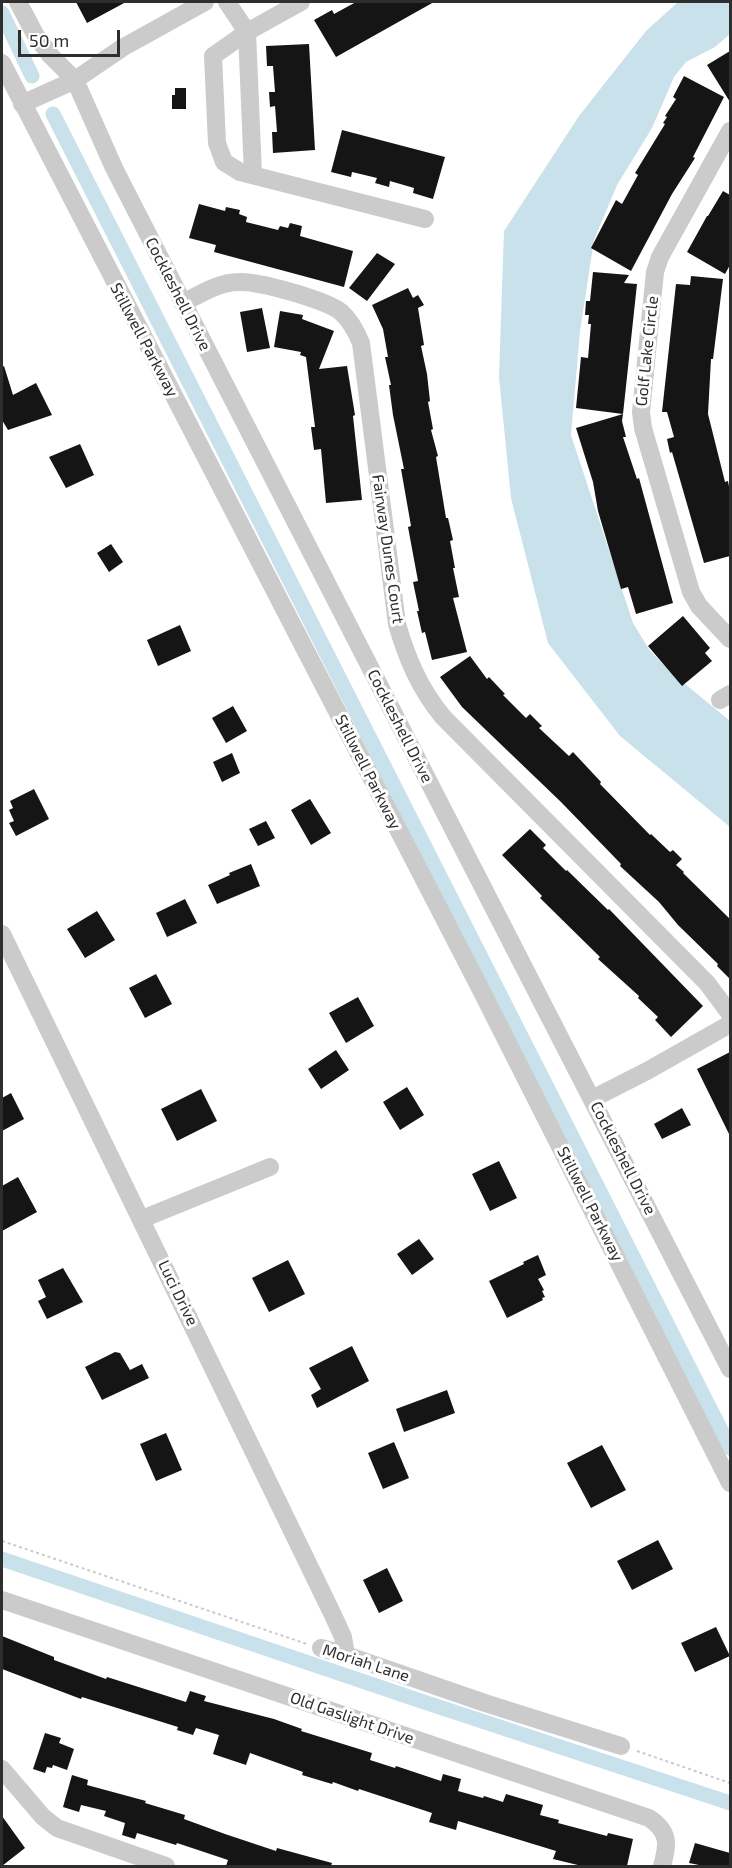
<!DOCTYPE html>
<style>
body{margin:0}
#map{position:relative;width:732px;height:1868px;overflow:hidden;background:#fff;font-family:"Exo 2",sans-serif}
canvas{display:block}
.frame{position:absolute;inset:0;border:3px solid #2e2e2e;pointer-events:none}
.scale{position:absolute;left:18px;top:30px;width:102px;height:27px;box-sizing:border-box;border:3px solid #2e2e2e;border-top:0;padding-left:8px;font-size:18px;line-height:21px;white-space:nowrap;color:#2e2e2e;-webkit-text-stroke:4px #fff;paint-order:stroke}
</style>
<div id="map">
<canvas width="732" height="1868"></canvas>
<div class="frame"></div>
<div class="scale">50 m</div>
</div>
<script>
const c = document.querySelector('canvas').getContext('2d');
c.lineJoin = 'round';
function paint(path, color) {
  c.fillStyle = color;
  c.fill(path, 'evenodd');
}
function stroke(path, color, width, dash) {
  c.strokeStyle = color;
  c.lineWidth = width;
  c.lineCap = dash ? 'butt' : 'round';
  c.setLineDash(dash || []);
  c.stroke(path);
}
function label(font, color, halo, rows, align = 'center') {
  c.font = font + ' "Exo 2",sans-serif';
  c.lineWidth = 6;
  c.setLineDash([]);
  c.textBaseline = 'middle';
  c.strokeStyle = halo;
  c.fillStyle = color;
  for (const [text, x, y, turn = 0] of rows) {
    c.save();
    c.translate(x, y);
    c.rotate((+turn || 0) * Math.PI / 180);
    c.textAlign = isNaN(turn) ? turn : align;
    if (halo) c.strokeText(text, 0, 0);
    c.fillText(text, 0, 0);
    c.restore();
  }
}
paint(new Path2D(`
 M678,2h52v32l-15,13 -29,15 -12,15 -22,51 -35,57 -23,55 -14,91 -9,104 62,188 17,28 23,23 57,47v106l-110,-91 -72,-93 -37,-145 -12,-121 5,-146 75,-115 67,-85z`), '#c8e1ea');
stroke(new Path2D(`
 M2,13l30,63
 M53,114l677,1334
 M2,1559l416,141 312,103`), '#c8e1ea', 15);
paint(new Path2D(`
 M76,2h50l-39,21z
 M356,2h78l-98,55 -22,-37 18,-10 2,4z
 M309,44l6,106 -42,3 -1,-21h5l-2,-26 -5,1 -1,-15h6l-2,-26h-6l-1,-20z
 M730,51v51l-23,-37z
 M684,76l40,21 -31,60 2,1 -23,36 -41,77 -40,-23 25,-48 6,4 16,-29 -3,-2 30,-49 -2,-1 4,-6 -2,-1 11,-17 -3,-2z
 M175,88h11v21h-14v-14h3z
 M342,130l103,27 -12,42 -20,-6 1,-5 -24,-7 -1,6 -14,-4 2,-5 -25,-6 -1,5 -20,-5z
 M723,191l7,4v70l-5,9 -38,-22 20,-36h1z
 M199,204l26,7 1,-4 14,3 -1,4 8,3 -1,5 32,8 2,-4 8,2 2,-5 12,3 -2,10 53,15 -9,36 -130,-35 2,-7 -27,-7z
 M377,253l18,11 -28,37 -18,-13z
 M593,272l36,3 -5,8 13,1 -14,130 -47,-6 5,-51 7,1 3,-34h-3l1,-9h-4l1,-14h4z
 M691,276l32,3 -10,80h-2l-3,55 17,68 3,-1 2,11v64l-26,7 -32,-111 -2,1 -3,-14 7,-2 -7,-25h-5l14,-128 14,1z
 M408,288l5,10 5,-3 6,10 -6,3 6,37 -3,1 6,28 3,27 -2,1 5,27 -2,1 7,26 -2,1 10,61h2l5,22 -3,1 5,27h-2l6,29 -6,1 14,54 -35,8 -7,-28 -3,1 -5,-22h2l-6,-29 5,-1 -10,-54 3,-1 -10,-57h3l-11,-54 -4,-30h2l-6,-28h3l-5,-28 -11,-24z
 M262,308l8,40 -23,4 -7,-40z
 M280,311l23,4 -1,4 32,12 -15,38 28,-3 8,49 -2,1 9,84 -36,3 -5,-54 -7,1 -3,-23h4l-9,-70 -6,-2 1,-3 -27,-5z
 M4,366l9,29 23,-12 16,32 -44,15 -6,-10v-53z
 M623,414l-1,7 4,16h-3l14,42 2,-1 34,125 -37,11 -8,-27 -7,2 -23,-78 -5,-29 -17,-54z
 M80,444l14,31 -28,13 -17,-31z
 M111,544l12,18 -14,10 -12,-19z
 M683,616l27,32 -5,5 7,8 -30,25 -34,-40z
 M180,625l11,26 -33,15 -11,-26z
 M470,656l17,23 2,-2 16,17 -2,1 23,23 4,-4 12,12 -3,2 30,28 4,-4 28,30 -1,2 50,51 1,-1 19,18 3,-2 9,9 -6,6 8,7 -1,1 47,46v60l-13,-13 1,-2 -40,-39 -19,-23 -39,-36 1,-2 -60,-62 -99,-95 -22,-30z
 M233,706l14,25 -21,12 -14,-25z
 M232,753l8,20 -18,9 -9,-20z
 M34,789l15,30 -33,17 -7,-13 5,-2 -5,-11 4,-2 -3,-7z
 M310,799l21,34 -20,12 -20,-35z
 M266,821l9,17 -17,8 -9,-17z
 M530,829l16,16 -3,3 23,23 1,-1 41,40 1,-1 94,97 -32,31 -16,-17 3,-3 -20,-19 1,-2 -41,-37 2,-2 -60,-59 2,-2 -40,-41z
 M251,864l9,22 -43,18 -9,-19 22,-10 -1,-2z
 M185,899l12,24 -30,14 -11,-24z
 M97,911l18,29 -30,18 -18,-29z
 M156,974l16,30 -27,14 -16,-30z
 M358,997l16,29 -28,17 -17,-30z
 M336,1050l13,20 -28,19 -13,-20z
 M730,1052v84l-33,-67z
 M407,1087l17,28 -24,15 -17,-28z
 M201,1089l16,32 -40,20 -16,-32z
 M11,1093l13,26 -22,12v-33z
 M682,1108l9,17 -29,14 -8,-15z
 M499,1161l18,37 -27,13 -18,-37z
 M18,1177l19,35 -35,19v-45z
 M419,1239l15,20 -22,16 -15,-21z
 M538,1255l8,20 -8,4 6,11 -2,1 3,6 -3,1 1,2 -36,18 -18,-37 35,-17 -1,-2z
 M288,1260l17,34 -36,18 -17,-34z
 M63,1268l20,34 -36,17 -9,-18 8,-4 -8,-17z
 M352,1346l17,35 -52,27 -6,-13 10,-6 -12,-21z
 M115,1352l5,1 10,17 12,-6 7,14 -47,22 -17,-33z
 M447,1390l8,23 -51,19 -8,-23z
 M166,1433l16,37 -26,11 -16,-37z
 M394,1442l15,36 -26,11 -15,-36z
 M602,1445l24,45 -35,18 -24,-45z
 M658,1540l15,29 -41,21 -15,-29z
 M387,1568l16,33 -24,12 -16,-33z
 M716,1627l14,29 -35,16 -14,-29z
 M2,1636l52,21v3l52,19 1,-2 79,25 4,-11 16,5 -2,5 70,18 28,10 -1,2 71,22 -2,7 25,8 1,-2 45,15 2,-7 18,5 -3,12 25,7 1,-2 19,6 3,-8 37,11 -3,10 19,5 -1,3 49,13 1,-3 25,6 -6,27h-45l-29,-7 3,-8 -98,-30 -2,9 -27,-8 3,-9 -73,-24 -1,2 -25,-9 -1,2 -30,-9 1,-3 -53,-19 -4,12 -33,-11 6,-19 -23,-7 -3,7 -16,-5 1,-3 -96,-30 -1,2 -79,-30z
 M45,1733l16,5 -2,5 15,6 -7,21 -14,-5 -1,3 -5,-1 -2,6 -12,-4z
 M72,1775l16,5 -1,5 59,16 -1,2 40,12 -1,4 41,15 51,17 1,-3 55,15 -1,3h-105l2,-6 -51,-17 -1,2 -39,-12 -2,6 -13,-4 3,-12 -21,-7 2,-5 -25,-6 -2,7 -16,-5z
 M2,1816l23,32 -23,18z
 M695,1843l35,10v13h-26l-15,-3z`), '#151515');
stroke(new Path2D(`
 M2,1541l305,103
 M637,1751l93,32`), '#cbcbcb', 2, [3, 3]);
stroke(new Path2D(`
 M18,2l18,34 15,20 24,24 39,88 616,1201
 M227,2l20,30 54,-30
 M247,32l-34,24 4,87 7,19 16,10 185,47
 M247,32l6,143
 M2,63l476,921 252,499
 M22,104l53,-24 47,-32 83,-46
 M730,131l-70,126 -5,15 -14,140 2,16 48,164 8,14 31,33
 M183,303c17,-9 36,-21 56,-21 20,-1 87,18 102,30 10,9 15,19 20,31l36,281c10,35 23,65 46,93l264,266 23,31
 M720,700l10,-6
 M2,934l330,679 11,24 3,18
 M592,1099l55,-28 83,-47
 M142,1219l128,-52
 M2,1600l647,218c21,14 19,27 13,48
 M321,1648l25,7 139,48 136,43
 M2,1769l41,48 14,11 109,38`), '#cbcbcb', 18);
label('16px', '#2e2e2e', '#fff', [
 ["Cockleshell Drive",178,294,63],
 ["Stillwell Parkway",144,340,62],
 ["Golf Lake Circle",647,351,-84],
 ["Fairway Dunes Court",388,549,82],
 ["Cockleshell Drive",400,726,63],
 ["Stillwell Parkway",368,772,63],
 ["Cockleshell Drive",623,1158,63],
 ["Stillwell Parkway",590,1204,63],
 ["Luci Drive",178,1293,64],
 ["Moriah Lane",366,1663,18],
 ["Old Gaslight Drive",352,1718,19]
]);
</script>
